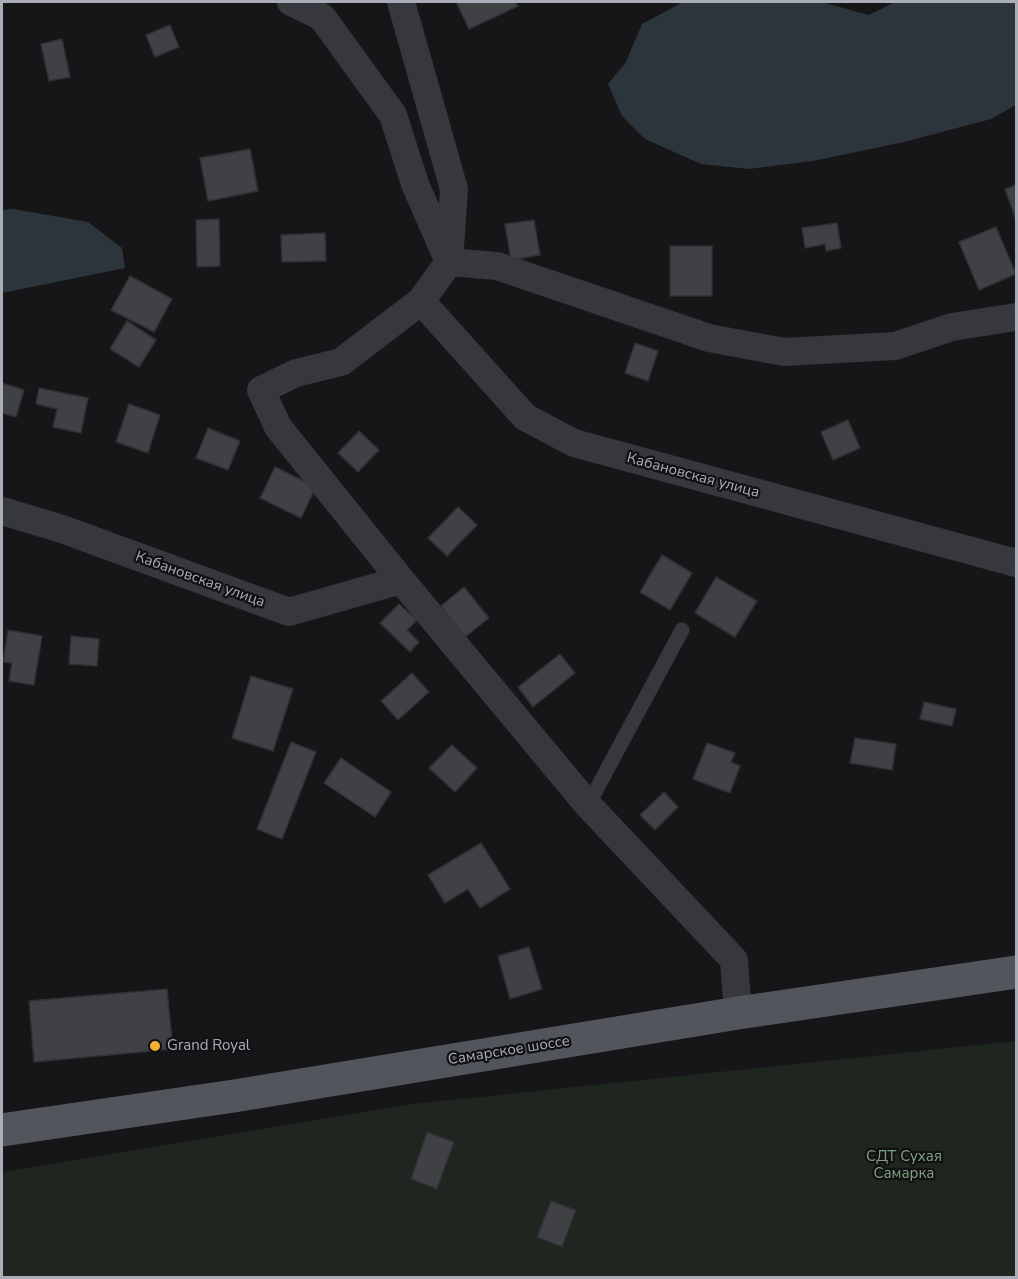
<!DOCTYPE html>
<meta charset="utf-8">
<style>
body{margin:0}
#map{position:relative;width:1018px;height:1279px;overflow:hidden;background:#161618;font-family:"Nunito Sans",sans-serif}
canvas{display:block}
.frame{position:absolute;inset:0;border:3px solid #a8adb8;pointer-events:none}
</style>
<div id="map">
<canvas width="1018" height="1279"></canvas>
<div class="frame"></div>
</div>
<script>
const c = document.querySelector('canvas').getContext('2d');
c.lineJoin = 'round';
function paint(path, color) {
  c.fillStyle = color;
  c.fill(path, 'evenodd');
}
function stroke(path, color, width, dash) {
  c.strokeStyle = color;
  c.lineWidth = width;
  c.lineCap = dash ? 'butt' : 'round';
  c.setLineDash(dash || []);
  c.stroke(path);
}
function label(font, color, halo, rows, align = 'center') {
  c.font = font + ' "Nunito Sans",sans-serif';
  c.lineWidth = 4.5;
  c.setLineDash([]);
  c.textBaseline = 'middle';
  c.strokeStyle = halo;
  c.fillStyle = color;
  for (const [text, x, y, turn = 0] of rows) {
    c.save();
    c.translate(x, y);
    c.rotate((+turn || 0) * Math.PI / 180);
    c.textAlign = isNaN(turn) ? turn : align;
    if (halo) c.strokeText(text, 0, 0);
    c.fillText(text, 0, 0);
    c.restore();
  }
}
paint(new Path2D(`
 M1016,1041v236l-1014,1v-106l410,-68z`), '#1e261f');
paint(new Path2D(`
 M683,2h138l48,13 26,-13h121v103l-25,14 -87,23 -91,19 -64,8 -48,-5 -56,-25 -23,-23 -14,-32 18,-22 16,-38z
 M13,209l75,13 34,26 3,20 -123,25v-83z`), '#2c353c');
const building = new Path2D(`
 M456,2h59l3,4 -49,23z
 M170,25l9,22 -24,10 -9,-22z
 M62,39l8,38 -21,4 -8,-37z
 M250,149l8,42 -50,10 -8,-43z
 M1016,185v35l-11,-31z
 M219,219l1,47 -23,1 -1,-47z
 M534,220l6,35 -29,5 -6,-36z
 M837,223l4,25 -15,3 -1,-7 -20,4 -3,-20z
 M996,227l20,47 -37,16 -20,-48z
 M325,233l1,28 -44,1 -1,-27z
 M670,246h42v50h-42z
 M130,276l42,23 -18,33 -43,-22z
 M127,321l29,19 -17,27 -29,-18z
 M635,343l23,8 -10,30 -23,-8z
 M2,383l22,7 -8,27 -14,-4z
 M39,388l49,10 -7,35 -28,-6 4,-18 -21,-5z
 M129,404l31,11 -12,38 -32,-11z
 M848,420l12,28 -27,12 -12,-28z
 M208,428l32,13 -12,29 -32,-12z
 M359,431l20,19 -21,22 -20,-19z
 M275,467l41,20 -15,31 -41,-20z
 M458,507l19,18 -30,31 -19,-18z
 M662,555l30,18 -22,37 -30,-18z
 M716,577l41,24 -22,36 -40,-24z
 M464,587l25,31 -24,19 -24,-31z
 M399,604l18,16 -10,10 12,12 -9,10 -30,-29z
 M8,630l34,6 -8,49 -25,-4 3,-18 -9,-1z
 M71,636l28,3 -2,27 -28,-2z
 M560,654l15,19 -42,34 -15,-20z
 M412,673l17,19 -31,28 -17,-19z
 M251,676l42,13 -20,62 -41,-13z
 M924,702l32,7 -4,17 -32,-7z
 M855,738l41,6 -4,26 -42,-7z
 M291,742l25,10 -34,87 -25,-10z
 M707,743l28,10 -4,9 9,4 -10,27 -37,-14z
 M452,745l25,23 -22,24 -26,-24z
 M341,758l50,34 -16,25 -51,-34z
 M664,792l14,15 -23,23 -15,-15z
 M481,843l29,46 -30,19 -12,-19 -23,14 -17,-28z
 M529,947l13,42 -32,10 -12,-43z
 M167,989l6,60 -139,13 -5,-61z
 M427,1132l27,10 -17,47 -26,-10z
 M551,1201l25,9 -14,37 -25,-10z`);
paint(building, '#404145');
stroke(building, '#303034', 1.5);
stroke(new Path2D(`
 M588,805l94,-175`), '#37383d', 15);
stroke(new Path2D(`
 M291,2l31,15 71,98 22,69 34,78 -28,39 -80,61 -45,11 -35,17 17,37 123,153 187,225 146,155 4,53
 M401,2l53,187 -5,73 48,4 212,72 75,14 111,-6 57,-19 64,-10
 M421,301l104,116 49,26 442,120
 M2,511l60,18 227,83 112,-32`), '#37383d', 28);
stroke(new Path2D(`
 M2,1130l232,-34 504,-83 278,-41`), '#53555c', 33);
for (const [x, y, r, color] of [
 [155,1046,6,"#f2b134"]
]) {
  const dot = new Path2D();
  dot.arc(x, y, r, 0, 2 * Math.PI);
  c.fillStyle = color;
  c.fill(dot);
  stroke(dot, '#111113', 2);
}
label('15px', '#a8adb8', '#111113', [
 ["Кабановская улица",693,476,15],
 ["Кабановская улица",200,580,20],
 ["Самарское шоссе",509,1051,-9]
]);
label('15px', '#a8adb8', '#111113', [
 ["Grand Royal",167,1046]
], 'left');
label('15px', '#7fa381', '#111113', [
 ["СДТ Сухая",904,1157],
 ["Самарка",904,1174]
]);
</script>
